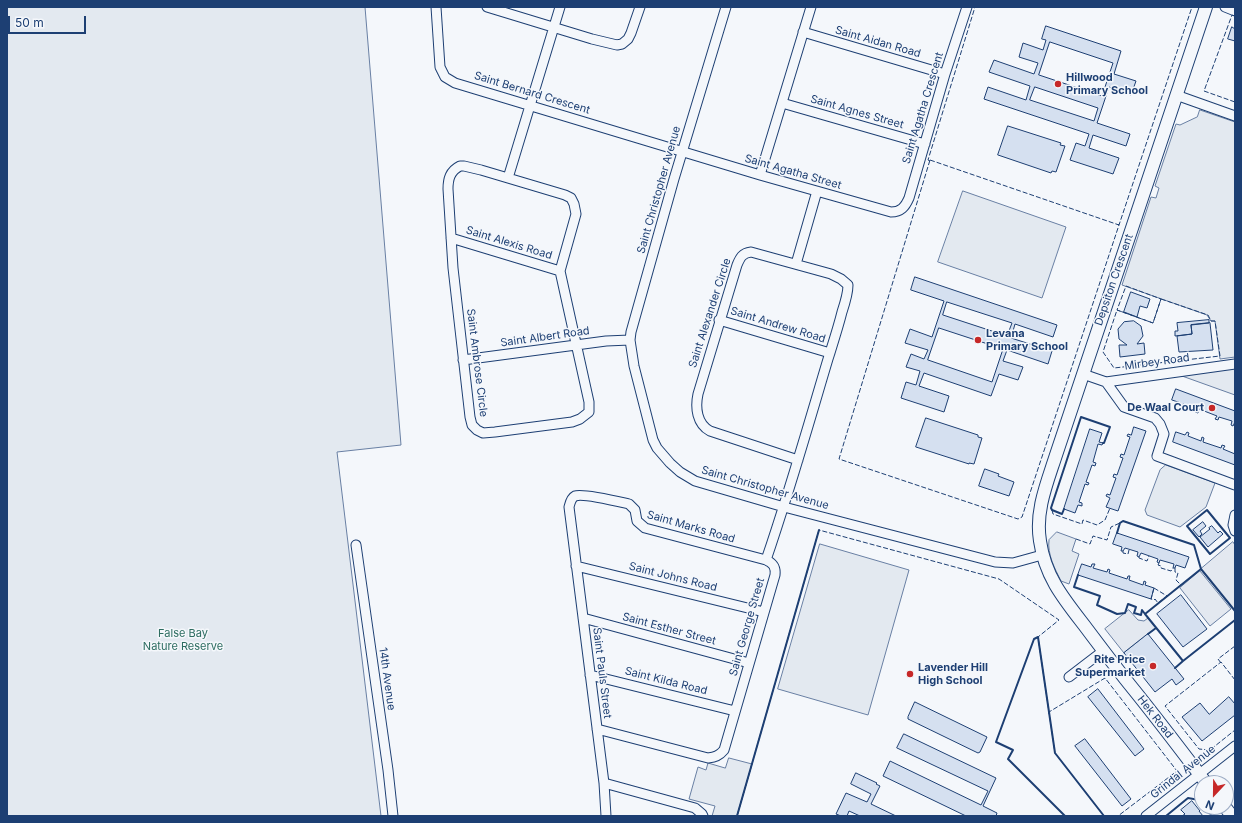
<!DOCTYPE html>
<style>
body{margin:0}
#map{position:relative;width:1242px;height:823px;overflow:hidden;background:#f4f7fb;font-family:Inter,sans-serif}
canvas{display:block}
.frame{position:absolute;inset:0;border:8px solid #1d3f73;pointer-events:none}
.north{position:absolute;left:1194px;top:775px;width:40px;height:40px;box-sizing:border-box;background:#f4f7fb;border:1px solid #9eadc5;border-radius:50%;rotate:202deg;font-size:11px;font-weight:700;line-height:16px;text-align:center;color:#1d3f73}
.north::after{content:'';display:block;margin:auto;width:14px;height:18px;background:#c62828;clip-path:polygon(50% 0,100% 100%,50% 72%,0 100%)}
.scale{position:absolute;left:8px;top:16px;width:78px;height:18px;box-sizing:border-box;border:2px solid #1d3f73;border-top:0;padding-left:5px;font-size:12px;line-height:14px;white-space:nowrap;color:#1d3f73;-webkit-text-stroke:3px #f4f7fb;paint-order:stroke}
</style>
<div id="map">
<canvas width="1242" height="823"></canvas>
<div class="frame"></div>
<div class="north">N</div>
<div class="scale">50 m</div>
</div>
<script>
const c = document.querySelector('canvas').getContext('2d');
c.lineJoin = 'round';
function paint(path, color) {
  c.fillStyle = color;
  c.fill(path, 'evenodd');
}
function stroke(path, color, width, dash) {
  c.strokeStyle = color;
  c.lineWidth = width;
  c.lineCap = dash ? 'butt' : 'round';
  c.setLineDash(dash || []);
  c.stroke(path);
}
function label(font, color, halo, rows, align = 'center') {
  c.font = font + ' Inter,sans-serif';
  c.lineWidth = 3;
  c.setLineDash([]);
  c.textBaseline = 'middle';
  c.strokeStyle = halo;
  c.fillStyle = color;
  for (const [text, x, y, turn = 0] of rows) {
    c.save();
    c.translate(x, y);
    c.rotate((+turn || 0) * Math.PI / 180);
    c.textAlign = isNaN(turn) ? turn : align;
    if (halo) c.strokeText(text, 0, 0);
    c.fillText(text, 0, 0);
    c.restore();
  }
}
const green = new Path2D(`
 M7,7h358l36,438 -64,7 44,364h-374z
 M1200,110l35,12v235l-15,2 -5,-38h-4l-4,-6 -85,-30 29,-88 5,1 3,-10 -4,-2 21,-62 4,1 17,-8z
 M963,191l103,36 -24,71 -104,-36z
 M1235,368v27l-53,-19v-1z
 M1166,465l49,18 -9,24 -26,20 -33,-12 -2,-5 15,-40z
 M1057,532l19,7 -4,12 7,3 -10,30 -8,-3c-6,-12 -14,-27 -12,-41z
 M820,544l89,26 -41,145 -90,-26z
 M729,758l23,6 -15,52h-25l3,-10 -26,-7 9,-32 8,3 2,-7 17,5z`);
paint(green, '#e3e9f0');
stroke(green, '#687fa3', 1);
const parking = new Path2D(`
 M1233,542l2,3v66l-34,-42z
 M1200,571l31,38 -21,17 -30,-38z
 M1129,610l9,10 6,1 4,-3 8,10 -32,25 -19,-24z`);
paint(parking, '#e3e8f0');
stroke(parking, '#687fa3', 1);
const building = new Path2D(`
 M1046,26l75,25 -7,23 22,7 -5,14 -22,-8 -12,36 33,11 -4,12 -33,-11 -4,13 30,10 -6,16 -43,-14 6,-17 9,3 4,-12 -105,-35 4,-12 38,13 4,-14 -41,-14 5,-12 40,14 4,-11 -19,-6 4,-14 20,7 3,-10 -4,-1zM1050,42l63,21 -11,33 -63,-21zM1035,87l63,21 -4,13 -64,-21z
 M1232,27l3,2v12l-7,-2z
 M1008,126l53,17 -1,2 5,1 -9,26 -4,-1 -1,2 -53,-18z
 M915,277l142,48 -4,12 -38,-13 -4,14 41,13 -4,13 -41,-14 -4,11 20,6 -5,13 -19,-6 -8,22 -67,-23 -5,13 30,10 -5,16 -43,-14 5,-16 10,3 4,-14 -14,-4 5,-13 13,5 4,-9 -23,-7 5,-14 22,8 12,-36 -33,-11zM947,302l65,21 -5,13 -64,-21zM939,328l64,21 -11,33 -64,-22z
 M1131,292l19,7 -3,9 -7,-2 -3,11 -13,-5z
 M1209,320v3l-18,2 1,9 -17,2v-5h3l-1,-8z
 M1134,321l7,5 2,10 -6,8 7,-1 1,11 -25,3 -1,-12h8l-8,-6 -1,-10 6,-7z
 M1210,323l3,27 -34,2 -2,-16 15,-2 -1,-9z
 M1176,389l59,22v11l-2,4 -2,-1 1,-4 -13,-4 -1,3 -3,-1 2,-3 -18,-7 -1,4 -3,-1 2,-3 -14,-5 -1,3h-2l1,-4 -9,-3z
 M926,418l52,17v2l4,1 -8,26 -5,-1v1l-53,-17z
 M1134,427l12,4 -28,80 -12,-4 4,-9 -4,-2 1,-2 3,1 6,-17 -3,-1 1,-3 3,1 6,-17 -3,-1 1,-3 3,1 6,-18 -3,-1 1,-2 3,1z
 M1090,429l12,4 -3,9 4,1 -1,2 -4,-1 -5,18 3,1 -1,3 -3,-1 -6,17 3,1 -1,2 -3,-1 -6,18 3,1v3l-4,-1 -3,8 -11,-4z
 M1176,432l9,3 2,-3 2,1 -1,3 13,5 1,-4 2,1 -1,4 18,6 1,-3 3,1 -2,3 12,5v11l-62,-23z
 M985,469l14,5 -1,2 16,6 -5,14 -30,-10z
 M1203,522l3,4 -6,5 2,3 -3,3 -6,-7z
 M1212,526l6,7 2,-2 3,3 -15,13 -8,-10 10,-8 -1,-1z
 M1117,533l72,24 -4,11 -9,-3 -1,3h-2l1,-4 -14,-4 -1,3 -2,-1 1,-3 -17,-6 -2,4 -2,-1 1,-4 -13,-4 -2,3h-2l1,-4 -9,-3z
 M1082,564l9,3 1,-3h3l-2,4 14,4 1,-3 2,1 -1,3 18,6 1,-3h2l-1,4 14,5 1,-4 2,1 -1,3 9,3 -3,11 -73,-24z
 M1181,595l26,34 -24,18 -26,-33z
 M1148,634l36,45 -8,6 -4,-6 -17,13 -31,-39z
 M1098,689l46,60 -9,7 -47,-59z
 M1229,697l6,7v11l-33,26 -20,-24 18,-14 9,11z
 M915,702l72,35 -7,15 -2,1 -70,-34v-2z
 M904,734l92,44 -13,28 14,7 -1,3h-30l-83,-40 7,-15 91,44 7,-14 -91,-43z
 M1085,739l46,60 -9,7 -47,-60z
 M856,773l21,10 -1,1 4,2 -9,18 25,12h-36l-11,-5 -2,5h-6l-5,-2 10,-21 21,9 4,-8 -20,-10z
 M1192,801l8,10h-1l4,5h-21l3,-2 -4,-4z`);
paint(building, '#d5e0f0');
stroke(building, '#1d3f73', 1);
const minor = new Path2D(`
 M436,7l4,60 5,10 10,6 305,92 131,37c10,0 14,-5 18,-14l36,-124 22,-67
 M487,7l105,32 25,6 5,-1 6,-5 3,-6 9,-26
 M726,7l-52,172 -43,153 -1,8 4,26 19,74 4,8 13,15 10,9 15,9 89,26 211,55 18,1 29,-8
 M1225,7l10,4
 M803,32l142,42
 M1176,95l59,21
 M782,103l143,41
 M460,166h4l17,4 84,25 6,3 3,6 2,10 -16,57 29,131v10l-9,7 -8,3 -77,10 -12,1 -6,-3 -5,-5 -2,-8 -17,-149 -5,-79c0,-10 2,-18 12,-23z
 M760,175l51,-168
 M508,178l52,-171
 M451,238l109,33
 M796,264l21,-73
 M719,320l111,33
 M463,360l143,-19 24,-1
 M1083,374l23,8 129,-18
 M1106,382l18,25 31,11 5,6 4,10 -7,22 78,29
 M1235,515l-2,10 2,6
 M356,545l32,225 5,46
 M766,560c23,-67 42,-134 62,-201 5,-16 10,-31 14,-47 3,-9 6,-18 6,-27l-7,-6 -10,-5 -80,-22c-9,1 -11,6 -14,13l-39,129c-3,14 -1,30 12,37l88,29
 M576,566l188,46
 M583,618l166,45
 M590,675l145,36
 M1069,677l34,-26
 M597,729l111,29c7,-1 11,-2 16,-8l51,-175c1,-8 -2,-12 -9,-15l-121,-32 -8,-7 -2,-11 -6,-6c-9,-2 -46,-11 -54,-8 -4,2 -5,7 -6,11l35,276 2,33
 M604,783l91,25 7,6 1,2
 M1146,816l89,-70`);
const tertiary = new Path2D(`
 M1206,7l-150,448c-9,28 -21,56 -16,86 5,35 23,57 44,84 15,20 30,40 46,60 26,32 51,65 76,98
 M1225,807l7,9`);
stroke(minor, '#1d3f73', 11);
stroke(tertiary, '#1d3f73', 14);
stroke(minor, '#f4f7fb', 9);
stroke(tertiary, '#f4f7fb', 12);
stroke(new Path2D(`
 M1235,16l-3,-1 -28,76 31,11
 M930,160l189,65 -97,292 -4,2 -179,-60z
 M930,161l-2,-1 47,-153
 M1118,224l1,1 73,-218
 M1126,286l35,13 -8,24 -36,-13z
 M1161,299l47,16 3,6h4l5,35 -106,12 -11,-16 14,-42 36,13z
 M1052,510l1,4 29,10 1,-4 14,5 8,-5 5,-12
 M1076,539l14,5 3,-8 14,4 4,-13 9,-4
 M1123,551v2l5,1 1,-4
 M1139,557v1l8,3 2,-5
 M1159,563l-1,2 3,1v2l10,3 2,-3
 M1175,568v4l3,1 -2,7 5,5
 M1154,588l13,8 -9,7 -3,-4 -1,1 -3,-1z
 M1221,663l-3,-4 17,-13
 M1235,680l-14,-18 -56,44 34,43 11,1 25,-20
 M1049,714v-2l56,-34 72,93 -59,45
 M737,816l82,-286 180,49 60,41 -21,17 17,116 49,63`), '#1d3f73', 1, [5, 2]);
stroke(new Path2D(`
 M1064,509l-2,5 -10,-4 -1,-2 30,-91 29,10 -6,16h-1
 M1207,510l23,28 -20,16 -23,-28z
 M1117,533l3,-10 3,-2 71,24 7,24
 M1078,575l-4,12 26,9 -3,9 20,9 8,-1 3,-9 8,3 -2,6 7,2 1,-5 3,4
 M1235,611l-34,-42 -56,45 38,47 52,-41
 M1148,634l8,-6
 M1175,668l8,-7
 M1205,807l7,9
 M737,816l82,-286
 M1065,816l-57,-57 5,-9 -17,-8 38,-103 4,-2 17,116 49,63
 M1166,816l22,-18 11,2 3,3`), '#1d3f73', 2);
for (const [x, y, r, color] of [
 [1058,84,4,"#c62828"],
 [978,340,4,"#c62828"],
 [1212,408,4,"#c62828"],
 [1153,666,4,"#c62828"],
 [910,674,4,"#c62828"]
]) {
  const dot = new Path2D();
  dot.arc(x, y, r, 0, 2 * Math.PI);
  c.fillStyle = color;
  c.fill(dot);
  stroke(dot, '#f4f7fb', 1.5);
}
label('11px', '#1d3f73', '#f4f7fb', [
 ["Saint Aidan Road",878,42,16],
 ["Saint Bernard Crescent",532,93,17],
 ["Saint Agatha Crescent",923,108,-73],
 ["Saint Agnes Street",857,112,16],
 ["Saint Agatha Street",793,172,16],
 ["Saint Christopher Avenue",659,190,-74],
 ["Saint Alexis Road",509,243,17],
 ["Depsiton Crescent",1114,280,-71],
 ["Saint Alexander Circle",710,313,-72],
 ["Saint Andrew Road",778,325,17],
 ["Saint Albert Road",545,337,-8],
 ["Mirbey Road",1157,362,-8],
 ["Saint Ambrose Circle",477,363,83],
 ["Saint Christopher Avenue",765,488,16],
 ["Saint Marks Road",691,527,16],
 ["Saint Johns Road",673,577,14],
 ["Saint George Street",747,627,-74],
 ["Saint Esther Street",669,629,15],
 ["Saint Pauls Street",602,673,83],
 ["14th Avenue",387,679,82],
 ["Saint Kilda Road",666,681,14],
 ["Hek Road",1155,717,52],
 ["Grindal Avenue",1183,772,-38]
]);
label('bold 11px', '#1d3f73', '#f4f7fb', [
 ["Hillwood",1066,78],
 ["Primary School",1066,91],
 ["Levana",986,334],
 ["Primary School",986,347],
 ["De Waal Court",1204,408,"right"],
 ["Rite Price",1145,660,"right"],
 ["Supermarket",1145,673,"right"],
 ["Lavender Hill",918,668],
 ["High School",918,681]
], 'left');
label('11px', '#2c6c60', '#f4f7fb', [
 ["False Bay",183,634],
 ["Nature Reserve",183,647]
]);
</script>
